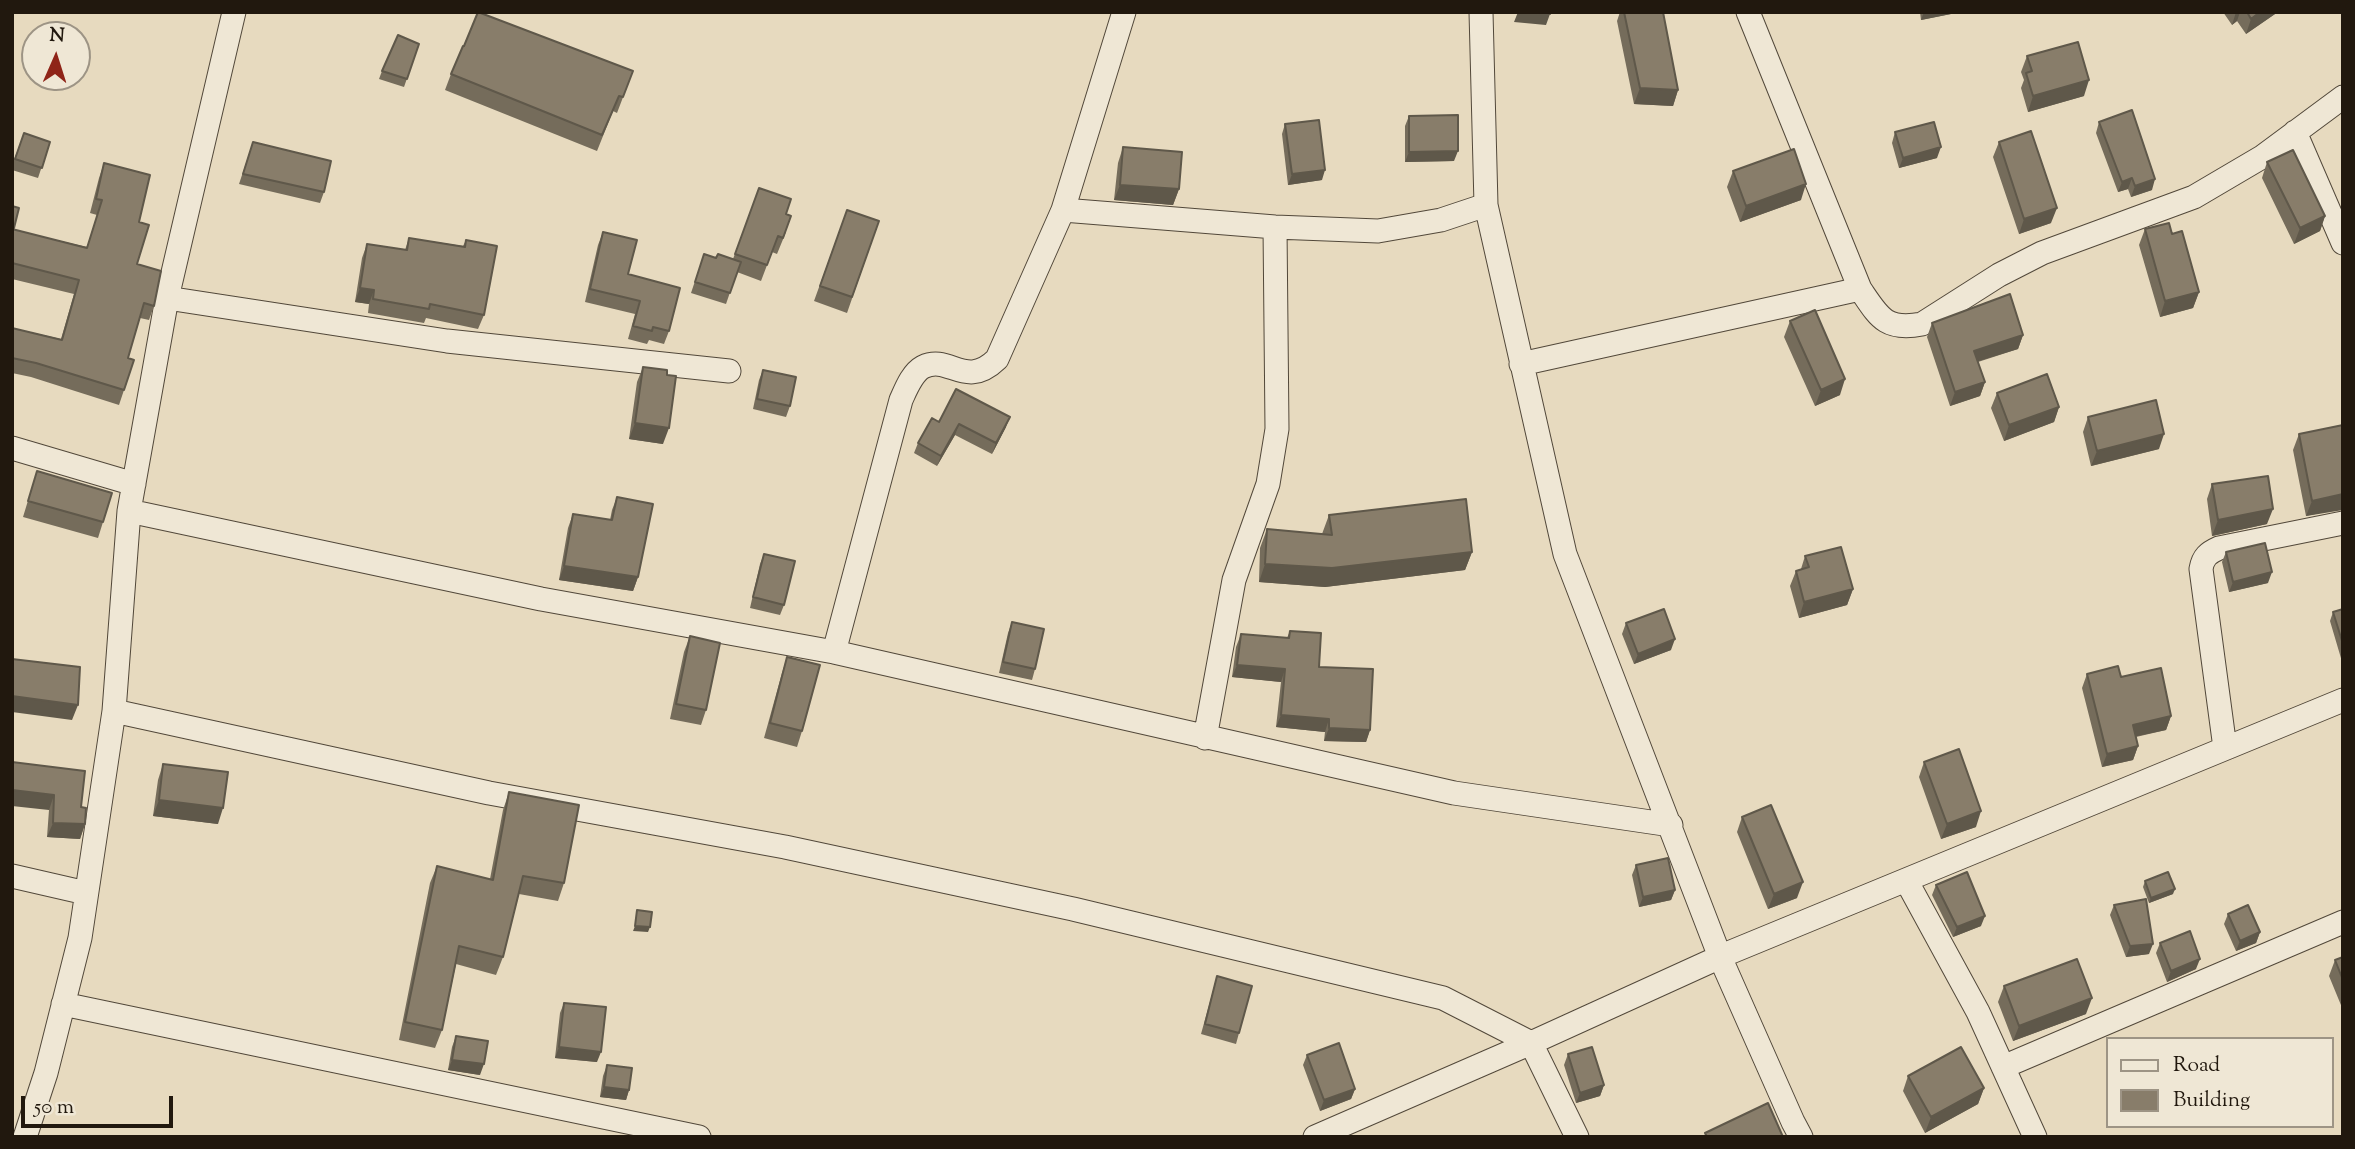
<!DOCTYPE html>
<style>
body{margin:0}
#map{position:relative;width:2355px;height:1149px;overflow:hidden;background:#e7dabf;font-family:"Sorts Mill Goudy",serif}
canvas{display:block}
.frame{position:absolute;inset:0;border:14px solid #21180e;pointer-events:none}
.legend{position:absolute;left:2106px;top:1037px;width:228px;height:91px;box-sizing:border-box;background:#efe7d5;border:2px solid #9d9485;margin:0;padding:9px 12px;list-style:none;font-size:21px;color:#21180e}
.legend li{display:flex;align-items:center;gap:14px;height:35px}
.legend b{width:35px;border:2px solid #9d9485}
.north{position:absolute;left:21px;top:21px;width:70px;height:70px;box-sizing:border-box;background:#efe7d5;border:2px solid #9d9485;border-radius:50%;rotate:3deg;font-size:19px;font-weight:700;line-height:28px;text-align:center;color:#21180e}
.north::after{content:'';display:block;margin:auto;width:24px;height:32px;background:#8f2418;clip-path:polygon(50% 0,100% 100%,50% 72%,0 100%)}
.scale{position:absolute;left:21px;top:1096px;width:152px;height:32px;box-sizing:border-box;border:4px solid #21180e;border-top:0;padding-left:9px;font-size:21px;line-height:24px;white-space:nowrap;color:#21180e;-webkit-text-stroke:5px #efe7d5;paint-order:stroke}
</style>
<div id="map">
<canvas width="2355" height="1149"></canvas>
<div class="frame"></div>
<ul class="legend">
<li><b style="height:9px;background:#efe7d5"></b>Road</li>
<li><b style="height:19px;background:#887d6a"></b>Building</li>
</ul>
<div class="north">N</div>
<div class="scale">50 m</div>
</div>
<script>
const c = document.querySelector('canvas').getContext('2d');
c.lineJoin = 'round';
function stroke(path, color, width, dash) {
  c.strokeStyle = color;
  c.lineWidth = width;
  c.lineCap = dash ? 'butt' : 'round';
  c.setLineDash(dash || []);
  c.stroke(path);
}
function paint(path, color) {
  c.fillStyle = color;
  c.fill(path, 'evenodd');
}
const minor = new Path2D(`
 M1481,12l5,193 79,349 155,403 73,165 8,15
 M1748,12l112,277c19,28 25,42 62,35l77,-49 43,-22 152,-56 68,-40 81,-60
 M2295,132l48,111
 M1063,210l212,17 103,4 63,-11 45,-15
 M167,298l280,43 282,30
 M1521,364l339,-75
 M12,448l122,36
 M129,511l412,88 293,53 620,141 217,32
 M834,652l67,-252c5,-11 11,-27 22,-33 27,-13 42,23 74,-8l66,-149 61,-198
 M114,711l375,82 296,54 288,62 370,89 88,45 46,94
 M1205,738l29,-158 34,-96 9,-55 -2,-202
 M2225,748l-24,-179c2,-12 7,-16 18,-21l124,-25
 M12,876l74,17
 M1906,880l72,132 57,125
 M63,1004l636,133
 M2003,1067l340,-145
 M25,1137l21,-64 34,-135 34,-227 15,-200 38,-213 67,-286
 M1315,1137l216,-94 200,-91 612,-252`);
stroke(minor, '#52483a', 25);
stroke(minor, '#efe7d5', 23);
paint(new Path2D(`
 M1620,12h43l15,78 -5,16 -39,-2 -17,-83z
 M1920,12h41l-40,8z
 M2223,12h52v2l-29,20 -9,-13 -5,4z
 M419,44l-15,43 -25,-8 3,-8z
 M2027,56l57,40 -56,16 -7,-24 3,-8 -3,-8z
 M633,71l-16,42 -4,-2 -16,40 -152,-61 6,-16z
 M1409,116l45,45 -49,1v-36z
 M2099,122l53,68 -21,7 -3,-8 -10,3 -22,-59z
 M1285,124l37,56 -34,5 -6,-51z
 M1895,132l42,26 -38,10 -7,-25z
 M24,133l26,9 -12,36 -26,-8v-5z
 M253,142l71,50 -4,11 -81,-19z
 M1999,142l52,81 -32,11 -26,-77z
 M1123,147l56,42 -6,16 -59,-5 4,-37z
 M2267,162l58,54 -5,15 -26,13 -32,-66z
 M104,163l35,59 -2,42 17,42 -5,14 -9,-2 -12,40 -4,32 -5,15 -88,-28 -19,-4v-45l49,11 13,-45 -62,-15v-73l7,2 -6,22 74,17 10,-32 -7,-2 9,-35z
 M1733,171l68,29 -61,22 -13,-35z
 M759,188l27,44 -9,22 -5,-2 -11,29 -24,-9 -11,32 -35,-11 13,-39 12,4 17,1z
 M847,210l32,11 -32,92 -33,-12z
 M2145,229l27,5 27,58 -6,16 -33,9 -21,-72z
 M603,232l25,42 41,57 -5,13 -15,-4 -2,4 -19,-5 7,-25 -50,-12 13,-57z
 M409,238l54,8 3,-6 18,75 -6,14 -52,-11 -2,5 -56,-10 1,-9 -14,-2 7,-44 5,-14 38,6z
 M1790,321l50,74 -25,11 -31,-69z
 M1932,323l91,12 -5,14 -40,13 7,20 -5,14 -30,10 -23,-69z
 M643,367l20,77 -34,-5 8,-57z
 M763,370l27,36 -4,11 -33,-8 6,-29z
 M1997,393l62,14 -5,15 -50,19 -13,-33z
 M2088,417l71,32 -68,17 -8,-34z
 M939,422l67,5 -14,27 -37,-19 -18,31 -23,-13 4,-10z
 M2299,434l41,75 -34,7 -13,-66z
 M37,471l66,51 -5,16 -75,-21z
 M2212,484l55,40 -55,12 -5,-37z
 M617,497l21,80 -5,14 -74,-11 9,-52 5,-14 37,6 2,-10z
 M1329,515l143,37 -7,18 -140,17 -66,-5 1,-34 7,-19 55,5z
 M2226,552l42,31 -39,9 -7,-30z
 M764,554l20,51 -4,10 -30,-7 10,-44z
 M1805,556l48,33 -6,16 -48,13 -9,-32 6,-15 5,-2z
 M2343,609v56l-13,-44 3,-9z
 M1012,622l23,47 -3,11 -33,-7 9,-40z
 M1626,623l45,27 -37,14 -12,-30z
 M1290,631l80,99 -4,12 -42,-1 1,-9 -49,-5 5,-45 -49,-5 4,-30 5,-13 46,4z
 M690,636l16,74 -5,15 -31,-6 14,-67z
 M787,657l15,74 -5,16 -33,-9 18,-65z
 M2087,674l34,3 50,39 -5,14 -30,7 2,9 -5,14 -31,7 -20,-79z
 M12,762l69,45 4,17 -5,15 -33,-2 2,-27z
 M1924,762l52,65 -35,12 -22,-62z
 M163,764l55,60 -65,-8 5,-36z
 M509,792l55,91 -6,18 -39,-7 -16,63 -7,18 -40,-11 -14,66 -7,18 -36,-8 31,-157 7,-17 53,13 13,-69z
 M1742,817l55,81 -29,11 -31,-77z
 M1636,865l39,25 -4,10 -32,7 -7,-32z
 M2145,881l28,13 -24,9 -6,-16z
 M1936,885l45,41 -28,11 -21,-42z
 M2114,905l35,49 -23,3 -16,-42z
 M2228,914l32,18 -4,11 -20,8 -12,-27z
 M2160,943l36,26 -29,13 -11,-29z
 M2343,957v53l-14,-34 6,-16z
 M1217,976l22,57 -3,11 -35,-10z
 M2004,986l82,28 -73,27 -15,-39z
 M564,1003l33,59 -42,-4 5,-45z
 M456,1036l24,39 -32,-5 4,-23z
 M1568,1054l36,31 -4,11 -24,7 -12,-38z
 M1307,1055l48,34 -4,10 -31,12 -17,-46z
 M607,1065l22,25 -3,10 -26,-3 3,-21z
 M1908,1076l76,12 -6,16 -53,29 -22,-42z`), '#756c5b');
paint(new Path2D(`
 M1518,12l32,2 -4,11 -32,-3z
 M1924,12h37l-40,8z
 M2236,12h4l-3,9 -5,4z
 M2260,12h15v2l-29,20 5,-15z
 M2089,80l-5,16 -56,16 5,-16z
 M1640,88l38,2 -5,16 -39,-2z
 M1941,147l-4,11 -38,10 4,-10z
 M1458,151l-4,10 -49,1 4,-10z
 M1325,170l-3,10 -34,5 4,-11z
 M2132,178l-4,11 -10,3 4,-10z
 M2155,179l-3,11 -21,7 4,-11z
 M1806,184l-5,16 -61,22 6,-16z
 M1120,185l59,4 -6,16 -59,-5z
 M2057,208l-6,15 -32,11 5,-15z
 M2325,216l-5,15 -26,13 6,-16z
 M360,288l14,2 -5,14 -14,-2z
 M2199,292l-6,16 -33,9 5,-16z
 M2023,335l-5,14 -49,15 5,-13z
 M1845,379l-5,16 -25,11 6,-16z
 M1985,382l-5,14 -30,10 5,-14z
 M2059,407l-5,15 -50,19 5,-16z
 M1010,417l-4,10 -14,27 4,-11z
 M635,423l34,5 -6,16 -34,-5z
 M959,424l-4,11 -18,31 4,-10z
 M2164,434l-5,15 -68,17 6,-15z
 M2343,494v16l-37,6 6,-15z
 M2273,509l-6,15 -55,12 6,-16z
 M1472,552l-7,18 -140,17 -66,-5 6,-18z
 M564,566l74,11 -5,14 -74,-11z
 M2272,572l-4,11 -39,9 4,-10z
 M1853,589l-6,16 -48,13 5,-16z
 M1675,639l-4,11 -37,14 4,-10z
 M1237,665l48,4 -4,13 -49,-5z
 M12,696l66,9 -6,15 -60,-8z
 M1281,715l48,4 -4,13 -49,-5z
 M2171,716l-5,14 -38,8 5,-13z
 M1329,728l41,2 -4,12 -42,-1z
 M2138,746l-5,14 -31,7 5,-13z
 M12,790l42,5 -5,15 -37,-4z
 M159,800l64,8 -5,16 -65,-8z
 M1981,811l-5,16 -35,12 6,-15z
 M53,823l32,1 -5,15 -33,-2z
 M1803,882l-6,16 -29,11 6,-15z
 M2175,889l-2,5 -24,9 2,-5z
 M1675,890l-4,10 -32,7 4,-10z
 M1985,916l-4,10 -28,11 4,-10z
 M635,926l15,1 -2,5 -15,-1z
 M2260,932l-4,11 -20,8 4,-10z
 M2153,944l-4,10 -23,3 4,-11z
 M2200,959l-4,10 -29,13 4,-11z
 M2092,998l-6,16 -73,27 6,-15z
 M559,1047l42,5 -4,10 -42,-4z
 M452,1060l32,4 -4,11 -32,-5z
 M1604,1085l-4,11 -24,7 4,-10z
 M604,1087l25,3 -3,10 -26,-3z
 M1984,1088l-6,16 -53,29 6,-16z
 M1355,1089l-4,10 -31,12 4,-11z`), '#5f584a');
const building = new Path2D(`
 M478,12l155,59 -10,26 -4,-1 -17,39 -151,-61 12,-28h1z
 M1522,12h28v2z
 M1624,12h39l15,78 -38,-2z
 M2247,12h13l-9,7z
 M398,35l21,9 -12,35 -25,-8z
 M2078,42l11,38 -56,16 -7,-23 6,-2 -5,-15z
 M2132,110l23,69 -20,7 -3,-8 -10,4 -23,-60z
 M1458,115v36l-49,1v-36z
 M1319,120l6,50 -33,4 -7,-50z
 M1934,122l7,25 -38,11 -8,-26z
 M2031,131l26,77 -33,11 -25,-77z
 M24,133l26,9 -8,26 -27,-9z
 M253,142l78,19 -7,31 -81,-18z
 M1123,147l59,5 -3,37 -59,-4z
 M1794,149l12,35 -60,22 -13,-35z
 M2293,150l32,66 -25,12 -33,-66z
 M104,163l46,12 -11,47 10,3 -12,39 24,7 -7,35 -10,-3 -16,55 6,2 -10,30 -88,-27 -24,-5v-30l50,12 17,-60 -67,-17v-34l75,19 15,-48 -6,-1z
 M759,188l32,11 -5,15 5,2 -8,22 -5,-2 -11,29 -32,-11z
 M12,206l7,2 -5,20h-2z
 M847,210l32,11 -27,76 -32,-11z
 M2169,223l3,11 10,-3 17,61 -34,9 -20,-72z
 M603,232l34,8 -9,34 52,14 -11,43 -16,-4 -1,4 -19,-5 7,-25 -50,-12z
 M409,238l56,9 1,-7 31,6 -13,69 -54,-11 -1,5 -56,-10 1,-9 -14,-2 7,-44 40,6z
 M704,254l12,4 2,-4 23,8 -11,31 -35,-11z
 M2010,294l13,41 -49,16 11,31 -30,10 -23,-69z
 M1815,310l30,69 -24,11 -31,-69z
 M643,367l24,3v5l9,1 -7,52 -34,-5z
 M763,370l33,7 -6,29 -33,-7z
 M2047,374l12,33 -50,18 -12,-32z
 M956,389l54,28 -14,26 -37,-19 -18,32 -23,-13 14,-25 7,4z
 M2156,400l8,34 -67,17 -9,-34z
 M2343,425v69l-31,7 -13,-67z
 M37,471l75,22 -9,29 -75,-21z
 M2268,476l5,33 -55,11 -6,-36z
 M617,497l36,7 -15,73 -74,-11 9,-52 39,6z
 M1466,499l6,53 -140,16 -67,-4 2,-35 65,6 -3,-20z
 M2265,543l7,29 -39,10 -7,-30z
 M1841,547l12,42 -49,13 -8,-31 13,-4 -4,-11z
 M764,554l31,7 -11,44 -31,-8z
 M1664,609l11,30 -37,15 -12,-31z
 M2343,609v35l-10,-32z
 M1012,622l32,7 -9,40 -32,-7z
 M1290,631l31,2 -2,34 54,2 -3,61 -41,-2v-9l-48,-4 4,-46 -48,-4 4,-31 48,4z
 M690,636l30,7 -14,67 -30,-6z
 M787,657l33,8 -18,66 -32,-8z
 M12,659l68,8 -2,38 -66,-9z
 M2118,666l3,11 40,-9 10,48 -38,9 5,21 -31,8 -20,-80z
 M1959,749l22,62 -34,13 -23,-62z
 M12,762l73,9 -4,36 5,1 -1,16 -32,-1 1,-28 -42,-5z
 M163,764l65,8 -5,36 -64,-8z
 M509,792l70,13 -15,78 -41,-7 -20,81 -44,-11 -17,84 -37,-8 32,-156 56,14z
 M1771,805l32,77 -29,12 -32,-77z
 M1668,858l7,32 -32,7 -7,-32z
 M1967,872l18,44 -28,11 -21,-42z
 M2168,872l7,17 -24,9 -6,-17z
 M2146,899l7,45 -23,2 -16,-41z
 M2248,905l12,27 -20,9 -12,-27z
 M637,910l15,2 -2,15 -15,-1z
 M2190,931l10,28 -29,12 -11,-28z
 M2343,957v23l-8,-20z
 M2077,959l15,39 -73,28 -15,-40z
 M1217,976l35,10 -13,47 -34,-9z
 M564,1003l42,4 -5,45 -42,-5z
 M456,1036l32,5 -4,23 -32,-4z
 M1339,1043l16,46 -31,11 -17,-45z
 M1592,1047l12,38 -24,8 -12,-39z
 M1961,1047l23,41 -53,29 -23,-41z
 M607,1065l25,3 -3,22 -25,-3z
 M1768,1103l15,34h-76l-2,-4z`);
paint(building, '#887d6a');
stroke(building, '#5f584a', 2);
</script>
